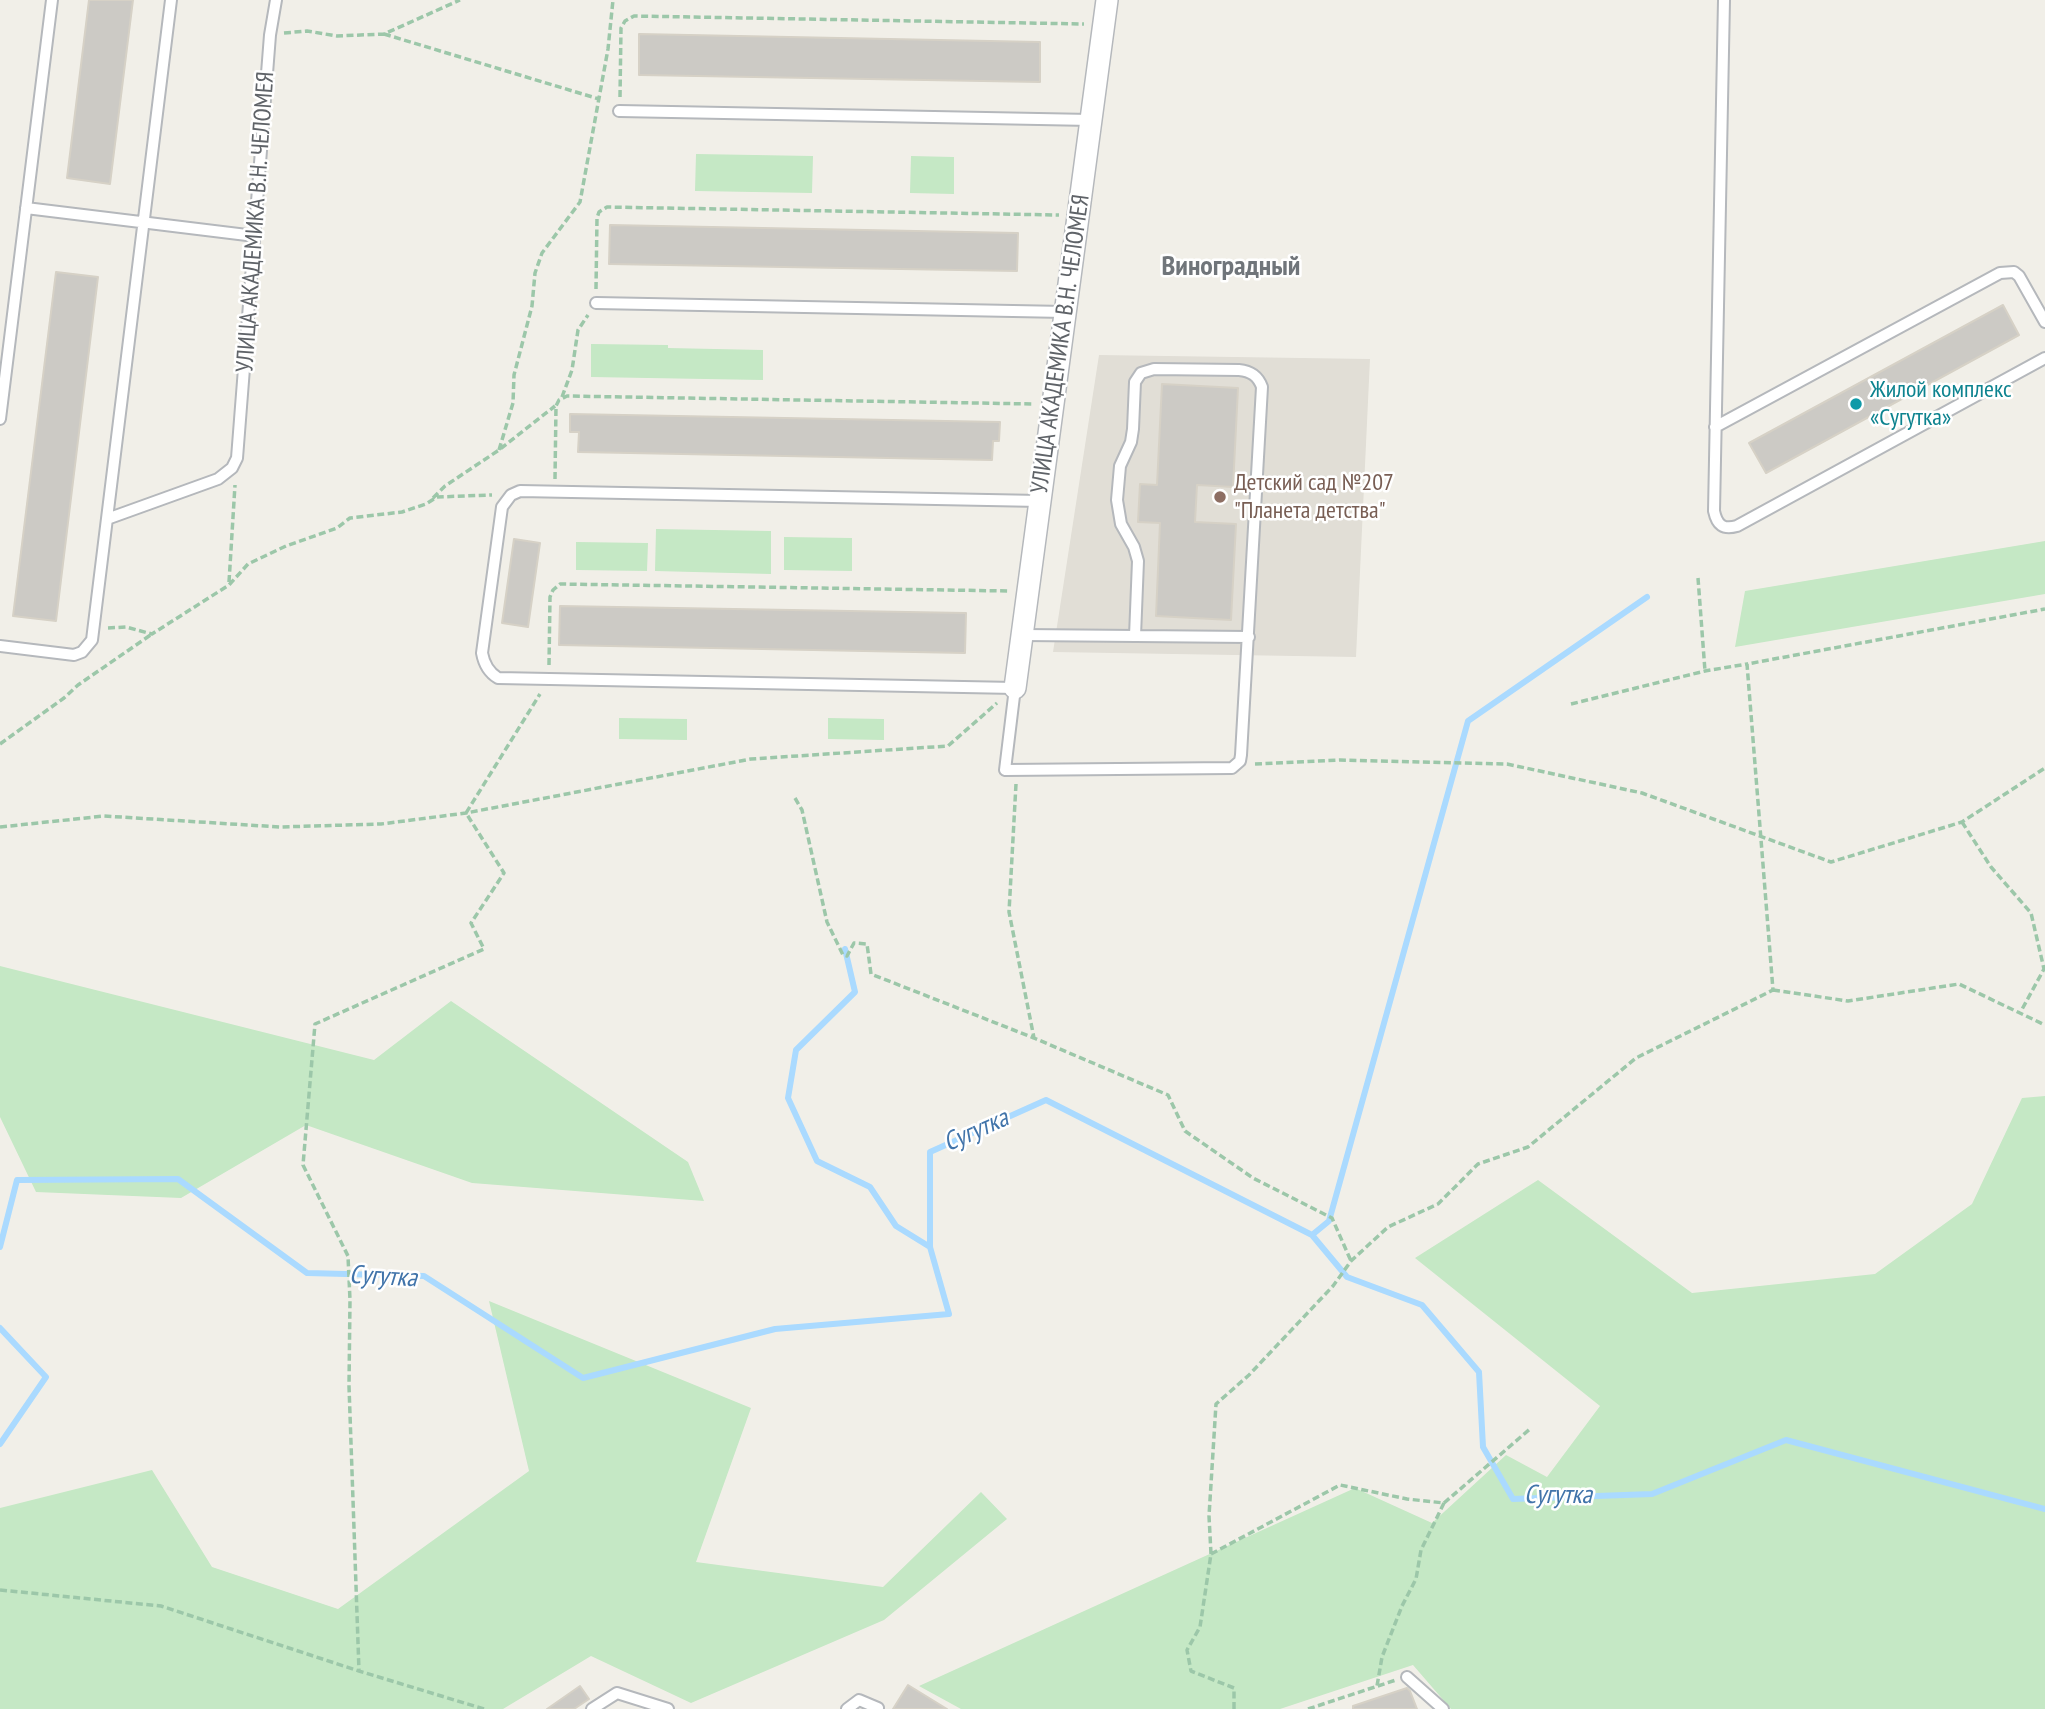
<!DOCTYPE html>
<meta charset="utf-8">
<style>
body{margin:0}
canvas{display:block;background:#f1efe8}
</style>
<canvas width="2045" height="1709"></canvas>
<script>
const c = document.querySelector('canvas').getContext('2d');
c.lineJoin = 'round';
function paint(path, color) {
  c.fillStyle = color;
  c.fill(path, 'evenodd');
}
function stroke(path, color, width, dash) {
  c.strokeStyle = color;
  c.lineWidth = width;
  c.lineCap = dash ? 'butt' : 'round';
  c.setLineDash(dash || []);
  c.stroke(path);
}
function label(font, color, halo, rows, align = 'center') {
  c.font = font + ' "PT Sans Narrow",sans-serif';
  c.lineWidth = 5;
  c.setLineDash([]);
  c.textBaseline = 'middle';
  c.strokeStyle = halo;
  c.fillStyle = color;
  for (const [text, x, y, turn = 0] of rows) {
    c.save();
    c.translate(x, y);
    c.rotate((+turn || 0) * Math.PI / 180);
    c.textAlign = isNaN(turn) ? turn : align;
    if (halo) c.strokeText(text, 0, 0);
    c.fillText(text, 0, 0);
    c.restore();
  }
}
paint(new Path2D(`
 M1099,355l271,4 -14,298 -303,-5z`), '#e1ded6');
paint(new Path2D(`
 M696,154l117,2 -1,37 -117,-2z
 M911,156l43,1v37l-44,-1z
 M591,344l77,1v3l95,2v30l-172,-3z
 M656,529l115,2v43l-116,-3z
 M784,537l68,1v33l-68,-1z
 M2045,541v53l-310,53 10,-56z
 M576,542l72,1 -1,28 -71,-1z
 M619,718l68,1v21l-68,-1z
 M828,718l56,1v21l-56,-1z
 M0,966l374,94 77,-59 237,161 16,39 -232,-18 -166,-58 -125,73 -145,-6 -36,-75z
 M2045,1096v613h-594l-38,-44 -133,44h-319l-42,-23 436,-198 77,35 74,-68 41,22 53,-71 -185,-148 123,-78 154,113 183,-19 97,-70 50,-106z
 M489,1301l262,107 -55,154 187,25 98,-95 26,27 -123,101 -193,83 -100,-47 -88,53h-503v-201l152,-38 60,97 126,42 191,-138z`), '#c5e8c5');
stroke(new Path2D(`
 M845,949l10,43 -59,58 -8,48 29,63 53,26 26,39 34,21
 M1312,1235l17,-14 139,-500 179,-124
 M0,1247l17,-67 161,-1 129,94 117,3 159,102 192,-49 174,-15 -19,-67v-95l116,-52 266,135 35,42 75,28 57,67 4,75 30,52 139,-5 134,-54 259,69
 M0,1328l46,49 -46,67`), '#aadaff', 6);
const building = new Path2D(`
 M89,0h44l-23,184 -43,-6z
 M639,34l401,8v40l-401,-7z
 M610,225l408,8 -1,38 -408,-7z
 M56,272l42,5 -42,344 -43,-5z
 M2003,305l16,30 -253,138 -17,-30z
 M1162,384l76,4 -5,99 -36,-2 -2,37 41,2 -5,96 -75,-4 4,-93 -22,-1 2,-38 17,1z
 M570,414l430,8 -1,19h-6l-1,19 -414,-8 1,-20h-9z
 M514,539l26,4 -12,84 -26,-4z
 M560,606l406,7 -1,40 -406,-8z
 M908,1685l39,24h-54z
 M580,1686l9,13 -15,10h-27z
 M1407,1688l3,3 7,18h-64v-3z`);
paint(building, '#cccac5');
stroke(building, '#d6d1c6', 2);
const service = new Path2D(`
 M1724,0l-10,511c3,14 9,19 23,15l308,-168
 M619,111l472,9
 M26,208l229,28
 M596,303l469,9
 M0,419l52,-419
 M1715,427l285,-154 14,-1 5,4 26,46
 M1040,501l-520,-10 -9,4 -9,12 -20,146c2,11 6,19 16,25l517,10 -10,82 227,-2 8,-7 1,-6 21,-368c-4,-11 -11,-16 -23,-17l-85,-1 -13,4 -6,9 -2,47 -2,13 -11,24 -3,34 4,24 13,23 4,14 -3,75
 M107,519l111,-40 14,-11 5,-10 33,-423 6,-35
 M1023,635l226,2
 M0,646l74,9 8,-3 10,-12 79,-640
 M1407,1677l36,32
 M592,1709l25,-16 51,16
 M847,1709l12,-9 19,8`);
const minor = new Path2D(`
 M1015,688l92,-688`);
stroke(service, '#b5b8bc', 14);
stroke(minor, '#b5b8bc', 24);
stroke(new Path2D(`
 M284,33l23,-2 30,5 47,-2 76,-34
 M384,34l215,65
 M620,97l1,-69 4,-7 9,-5 450,8
 M596,289l1,-71 2,-6 8,-5 452,8
 M562,397l10,-27 6,-40 10,-15
 M499,450l14,-47 1,-28 18,-69 3,-33 7,-20 38,-51 28,-153 5,-49
 M555,479l1,-73 3,-6 8,-4 467,8
 M433,498l12,-12 54,-36 56,-44
 M1698,578l7,93
 M229,582l6,-97
 M108,628l18,-1 26,7 77,-49 19,-21 38,-18 51,-18 13,-10 52,-6 24,-8 11,-7 55,-2
 M549,665l1,-68 3,-7 7,-6 450,7
 M1571,704l134,-33 42,-7
 M0,744l64,-46 14,-13 74,-51
 M1255,764l85,-4 167,4 135,29 189,69 131,-40 83,-54
 M1016,784l-7,128 25,126
 M795,798l7,12 25,112 16,33 4,1 7,-13 13,1 4,30 163,64 134,57 17,36 68,47 79,40 19,43
 M1962,822l29,45 40,46 13,56 -24,44
 M0,827l104,-11 176,11 101,-3 85,-11 285,-54 197,-13 49,-43
 M1773,990l75,11 111,-17 86,41
 M1444,1503l86,-74
 M1211,1554l129,-69 67,14 37,4 -23,47 -5,29 -14,27 -20,51 -5,29
 M0,1590l161,16 198,65
 M484,1709l-125,-38 -10,-285 1,-86 -2,-44 -45,-91 12,-141 169,-75 -13,-26 33,-50 -38,-60 74,-119
 M1234,1709v-21l-43,-17 -4,-21 13,-23 11,-73 -2,-38 7,-112 33,-29 84,-89 18,-25 37,-34 50,-23 40,-40 50,-17 108,-89 137,-68 -26,-326 298,-55
 M1308,1709l88,-29`), '#9cc7a9', 3.5, [7, 3.5]);
stroke(service, '#fff', 10);
stroke(minor, '#fff', 21);
for (const [x, y, r, color] of [
 [1856,404,7,"#0f9aa8"],
 [1220,497,7,"#8d6e63"]
]) {
  const dot = new Path2D();
  dot.arc(x, y, r, 0, 2 * Math.PI);
  c.fillStyle = color;
  c.fill(dot);
  stroke(dot, '#fff', 2.5);
}
label('24px', '#5f6368', '#fff', [
 ["УЛИЦА АКАДЕМИКА В.Н. ЧЕЛОМЕЯ",256,222,-86],
 ["УЛИЦА АКАДЕМИКА В.Н. ЧЕЛОМЕЯ",1061,344,-82]
]);
label('24px', '#0d838f', '#fff', [
 ["Жилой комплекс",1870,390],
 ["«Сугутка»",1870,418]
], 'left');
label('24px', '#785e54', '#fff', [
 ["Детский сад №207",1234,483],
 ["\"Планета детства\"",1234,511]
], 'left');
label('italic 26px', '#4174aa', '#fff', [
 ["Сугутка",976,1131,-24],
 ["Сугутка",383,1277,3],
 ["Сугутка",1558,1496]
]);
label('bold 28px', '#70757a', '#fff', [
 ["Виноградный",1231,267]
]);
</script>
